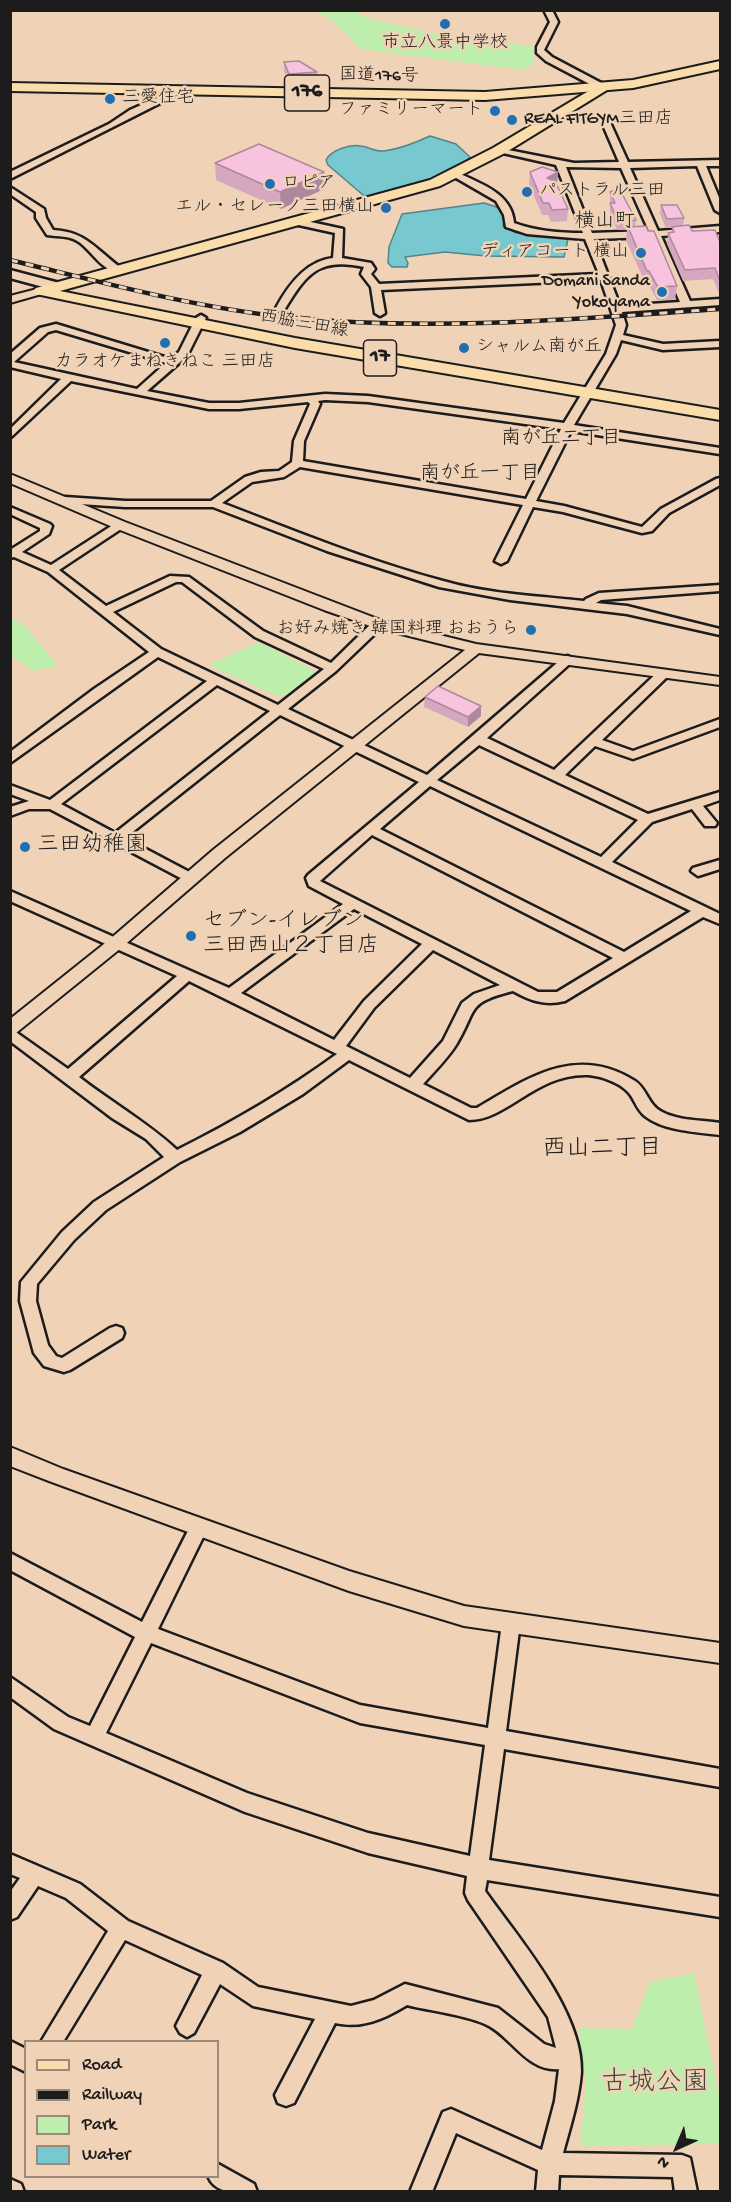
<!DOCTYPE html>
<meta charset="utf-8">
<style>
body{margin:0}
#map{position:relative;width:731px;height:2202px;overflow:hidden;background:#f0d3b7;font-family:"Gochi Hand",sans-serif}
canvas{display:block}
.frame{position:absolute;inset:0;border:12px solid #1c1c1c;pointer-events:none}
.legend{position:absolute;left:24px;top:2040px;width:195px;height:138px;box-sizing:border-box;background:#f0d3b7;border:2px solid #9b8a79;margin:0;padding:8px 10px;list-style:none;font-size:18px;color:#1c1c1c}
.legend li{display:flex;align-items:center;gap:12px;height:30px}
.legend b{width:30px;border:2px solid #9b8a79}
.north{position:absolute;left:647px;top:2118px;width:60px;height:60px;-webkit-text-stroke:4px #f0d3b7;paint-order:stroke;rotate:224deg;font-size:16px;font-weight:700;line-height:24px;text-align:center;color:#1c1c1c}
.north::after{content:'';display:block;margin:auto;width:21px;height:27px;background:#1c1c1c;clip-path:polygon(50% 0,100% 100%,50% 72%,0 100%)}
</style>
<div id="map">
<canvas width="731" height="2202"></canvas>
<div class="frame"></div>
<ul class="legend">
<li><b style="height:8px;background:#fbddab"></b>Road</li>
<li><b style="height:8px;background:#1c1c1c"></b>Railway</li>
<li><b style="height:16px;background:#beeeac"></b>Park</li>
<li><b style="height:16px;background:#78c9cf"></b>Water</li>
</ul>
<div class="north">N</div>
</div>
<script>
const c = document.querySelector('canvas').getContext('2d');
c.lineJoin = 'round';
function paint(path, color) {
  c.fillStyle = color;
  c.fill(path, 'evenodd');
}
function stroke(path, color, width, dash) {
  c.strokeStyle = color;
  c.lineWidth = width;
  c.lineCap = dash ? 'butt' : 'round';
  c.setLineDash(dash || []);
  c.stroke(path);
}
function label(font, color, halo, rows, align = 'center') {
  c.font = font + ' "Gochi Hand","Klee One",sans-serif';
  c.lineWidth = 5;
  c.setLineDash([]);
  c.textBaseline = 'middle';
  c.strokeStyle = halo;
  c.fillStyle = color;
  for (const [text, x, y, turn = 0] of rows) {
    c.save();
    c.translate(x, y);
    c.rotate((+turn || 0) * Math.PI / 180);
    c.textAlign = isNaN(turn) ? turn : align;
    if (halo) c.strokeText(text, 0, 0);
    c.fillText(text, 0, 0);
    c.restore();
  }
}
paint(new Path2D(`
 M316,11h40l11,7 104,24h26l36,4 1,17 -12,7 -161,-21 -26,-26z
 M10,617l15,9 33,40 -26,5 -18,-14 -3,1z
 M259,642l55,29 5,2 -28,23 -5,-2 -6,3 -72,-32z
 M694,1973l26,127v44l-140,2 6,-61 -8,-57 54,1 18,-47z`), '#beeeac');
const water = new Path2D(`
 M430,136l26,8 14,13c-20,25 -71,33 -101,40l-6,-2 -35,-30 -2,-5c5,-10 24,-16 35,-14 8,1 14,6 23,5 16,-2 31,-8 46,-15z
 M484,203l19,6 3,7 -3,10 13,7 52,6 -4,18 -78,-1 -41,-4 -40,5 3,6 -1,4h-15l-4,-4 1,-16 13,-33z`);
paint(water, '#78c9cf');
stroke(water, '#538487', 1.5);
const minor = new Path2D(`
 M544,10h8l6,12 -14,28 8,7 53,28v4h-6l-53,-28 -9,-8v-6l13,-25z
 M177,89l7,2 -174,88v-7l99,-48 21,-14z
 M604,115l4,3 20,44 92,-2v6h-14l14,34v13l-5,-3 -18,-44 -67,2 28,63 62,-5v6l-59,4 29,65 30,-2v6l-98,7 4,13 -3,10 40,9 57,-3v6l-57,3 -42,-10 -5,14 -42,71 146,23v6l-149,-23 -35,70 28,5 78,21 19,-18 55,-30 4,-1v7l-51,28 -17,18 -10,2 -79,-21 -30,-5 -26,54 -6,3 -6,-3 28,-56 -223,-38 -16,10 -32,5 -30,21c73,28 146,58 221,78 45,13 95,15 141,20l2,-2 13,-6 121,-8v6l-119,9 -5,3 31,3 93,23v6l-93,-21 -117,-14 -71,-13 -112,-36 -114,-44h-88l-60,-4 -6,-3 6,-3 60,4h86l34,-24 16,-5 18,-1 13,-9 2,-21 16,-37 -2,-2 -69,7h-30l-138,-28 -61,57v-9l51,-50 -51,-12v-13l30,-26 16,-4 115,35 8,-7 17,-34 5,-3 5,3 -19,38 -40,35 62,12h30l86,-9 43,2 196,27 42,-69 10,-29 -15,-45 -220,10 4,23 -5,3 -5,-3 -4,-26 -10,-13 3,-7c-46,-10 -58,7 -81,45l-8,-2c12,-23 30,-49 58,-52l2,-25 -41,-9 -2,-2 5,-3 46,10 -1,29 29,5 4,6 -4,5 8,10 220,-10 -14,-35 -58,-5 -21,-7 -2,-12 -8,-14 -45,-26 7,-2c24,11 54,21 56,50 22,8 45,10 69,10l-27,-68 -62,-14 4,-3 76,15 45,-1 -19,-44zM566,167l55,1 28,63 -57,2zM652,237l28,65 -60,4 -26,-67zM56,330l110,33 -29,26 -123,-27 34,-30zM325,400l43,2 193,27 -35,70 -223,-38 1,-20 16,-37 -2,-3z
 M10,187l34,22 2,9 7,12c34,2 42,19 68,38v4c-17,2 -29,-21 -42,-30 -10,-7 -21,-5 -32,-7l-11,-17v-6l-26,-18z
 M10,507l40,17 2,2 -3,8 -27,18 29,13 65,-42h8v4l-65,43 47,36 64,-30 19,1 74,54 68,32 43,-42h8v6l-46,44 -48,38 139,66 137,-118 4,-1 6,4 -87,78 67,32 105,-99h8v6l-65,63 31,11 87,-32v8l-87,32 -38,-13 -30,29 83,39 72,-22v8l-17,6 14,17 -2,3h-10l-13,-17 -40,13 -40,40 108,52v10l-17,-7 -138,84c-20,5 -34,0 -52,-10 -48,12 -35,18 -57,54 -9,14 -22,27 -33,39l48,24h6c51,-30 99,-64 158,-27 12,8 13,24 27,31 17,9 40,8 58,11v12c-23,-3 -56,-4 -75,-19 -8,-6 -10,-16 -16,-23 -8,-10 -28,-17 -41,-18 -52,-2 -80,45 -119,45l-120,-60 -46,34 -63,38 -60,30 -74,48 -32,30 -37,44 -1,17 12,44 8,11 6,2 48,-30 6,-2 6,2 2,5 -2,5 -52,32 -6,2 -20,-6 -10,-13 -14,-52 1,-19 41,-50 32,-30 70,-45 -18,-18 -34,-21 -102,-77v-13l58,41 109,-93 -167,-75v-10l219,97 114,-84 -34,-18 -3,-8 2,-3 111,-93 -139,-67 -155,123 70,37 2,3 -7,5 -140,-74h-21l-19,7v-9l19,-6 -19,-7v-9l40,15 157,-119 -49,-24 -148,106v-11l84,-63 55,-37 -101,-80 -34,-15 -4,1v-8l30,-19v-3l-30,-14zM176,582h6l73,55 69,32 -46,36 -117,-56 -48,-37zM217,685l53,26 -155,122 -54,-29zM479,745l159,75 -37,37 -164,-77zM430,786l261,125 -67,41 -244,-123zM372,835l241,123 -56,34h-19l-218,-111zM354,909l68,35 -58,57 -30,39 -93,-47zM433,950l67,35 -26,9 -12,9 -19,38 -33,37 -64,-32 28,-38zM189,981l148,73c-51,37 -104,68 -160,96 -30,-28 -66,-48 -98,-73z
 M720,860v9l-22,7 -7,-5 2,-3z
 M199,1519l6,2 3,6 -50,102 202,76 128,23 14,-105 2,-6 7,-2 7,2 2,6 -14,108 214,38v18l-216,-38 -15,111 231,37v20l-233,-37 -2,11c34,48 98,121 96,181 -2,28 -11,55 -18,81l119,2 8,3 7,34h-22l-2,-15 -114,-2 -1,17h-22l2,-22 -82,-37 -24,59h-22l33,-80 8,-3 91,41 13,-49 4,-32c-33,3 -48,-34 -74,-45 -23,-10 -55,-13 -78,-19 -23,14 -45,24 -72,18l-41,80 -8,3 -8,-3 -3,-8 40,-76 -62,-13 -33,-22 -26,49 -7,4 -7,-4 -4,-7 26,-51 -77,-35 -62,102h-22l67,-111 -42,-33 -28,-12 -21,31 -7,3v-28l10,-14 -10,-4v-20l70,30 48,37 95,42 35,24 93,19 23,-6 31,-16 93,24 46,36 12,4 -8,-31 -80,-117 -3,-7 2,-17 -99,-23 -123,-41 -191,-83 -44,-32v-20l58,40 22,9 45,-89 -125,-67v-17l132,69 51,-101zM151,1643l209,80 125,22 -15,111 -102,-23 -121,-40 -141,-60z
 M10,2041l16,8v23l-16,-8z
 M218,2164l36,20 3,8c-17,0 -41,4 -49,-16h10z
 M10,2179l11,5 3,8h-14z`);
const tertiary = new Path2D(`
 M41,288l4,1v4l-35,10v-7z
 M10,474l115,48 258,99 93,23 244,33v8l-241,-32 -254,205 -104,90 -105,85 -6,2v-16l99,-79 104,-90 252,-200 -92,-23 -49,-17 -209,-82 -105,-45z
 M10,1447l53,22 286,102 115,35 256,37v20l-256,-37 -115,-35 -300,-110 -39,-15z`);
const secondary = new Path2D(`
 M10,270l53,14 2,3 -7,4 -48,-13z`);
const primary = new Path2D(`
 M602,83l7,4 -2,3 -104,64 -63,32 -380,105 235,47 425,72v10l-425,-72 -259,-54 -3,-3 3,-3 394,-108 63,-32z`);
const trunk = new Path2D(`
 M720,61v8l-87,19 -148,12 -475,-9v-8l475,9 148,-12z`);
stroke(minor, '#1c1c1c', 5);
stroke(tertiary, '#1c1c1c', 4);
stroke(secondary, '#1c1c1c', 5);
stroke(primary, '#1c1c1c', 4);
stroke(trunk, '#1c1c1c', 4);
paint(minor, '#f0d3b7');
paint(tertiary, '#f0d3b7');
paint(secondary, '#f0d3b7');
paint(primary, '#fbddab');
paint(trunk, '#fbddab');
const rail = new Path2D(`
 M10,260c91,22 182,47 275,57 145,15 290,2 435,-8`);
stroke(rail, '#1c1c1c', 4.5);
stroke(rail, '#f0d3b7', 3, [8]);
paint(new Path2D(`
 M284,62l33,10 1,9 -29,2 -5,-12z
 M215,163l109,26 -43,20 -65,-29z
 M530,172h28l-1,11 -1,1 12,25 -1,12 -16,1 -3,-7h-6l-13,-31z
 M610,192l26,28 -1,6 42,60 -2,14h-18l-9,-16 -2,1 -20,-45 1,-10h-10l-7,-18z
 M661,205l23,13 -1,8 9,5 28,11v53l-7,-16 -30,2 -16,-37 1,-11h3l1,-5h-6l-6,-14z
 M425,697l56,9v10l-13,11 -44,-20z`), '#d5a8c0');
paint(new Path2D(`
 M324,172v17l-43,20 -1,-17z
 M558,172l-1,11 -11,7 1,-12z
 M481,706v10l-13,11v-10z`), '#ae889c');
const building = new Path2D(`
 M299,61l18,11 -28,2 -5,-12z
 M259,144l65,28 -44,20 -65,-29z
 M542,167l16,5 -11,6 8,3 13,28 -16,1 -3,-7h-6l-13,-31z
 M619,188l17,32 -18,1 -8,-18h5l-5,-11z
 M661,205h16l7,13 -17,1z
 M689,225l3,6 23,-1 5,12v39l-5,-13 -30,2 -17,-37 6,-1 -2,-5z
 M646,226l2,5h6l23,55 -19,1 -9,-16h-2l-19,-44z
 M438,686l43,20 -13,11 -43,-20z`);
paint(building, '#f8c3df');
stroke(building, '#ae889c', 1.5);
for (const [x, y, r, color] of [
 [445,24,6,"#1f6fb2"],
 [110,99,6,"#1f6fb2"],
 [495,111,6,"#1f6fb2"],
 [512,120,6,"#1f6fb2"],
 [270,184,6,"#1f6fb2"],
 [527,192,6,"#1f6fb2"],
 [386,208,6,"#1f6fb2"],
 [641,253,6,"#1f6fb2"],
 [662,292,6,"#1f6fb2"],
 [165,343,6,"#1f6fb2"],
 [464,348,6,"#1f6fb2"],
 [531,630,6,"#1f6fb2"],
 [25,847,6,"#1f6fb2"],
 [191,936,6,"#1f6fb2"]
]) {
  const dot = new Path2D();
  dot.arc(x, y, r, 0, 2 * Math.PI);
  c.fillStyle = color;
  c.fill(dot);
  stroke(dot, '#f0d3b7', 2);
}
label('18px', '#1c1c1c', '#f0d3b7', [
 ["市立八景中学校",445,44,"center"],
 ["三愛住宅",122,99],
 ["ファミリーマート",483,111,"right"],
 ["REAL FITGYM三田店",524,120],
 ["ロピア",282,184],
 ["パストラル三田",539,192],
 ["エル・セレーノ三田横山",374,208,"right"],
 ["ディアコート 横山",629,253,"right"],
 ["Domani Sanda",650,282,"right"],
 ["Yokoyama",650,303,"right"],
 ["シャルム南が丘",476,348],
 ["カラオケまねきねこ 三田店",165,363,"center"],
 ["お好み焼き 韓国料理 おおうら",519,630,"right"]
], 'left');
label('18px', '#1c1c1c', '#f0d3b7', [
 ["国道176号",379,77,1],
 ["西脇三田線",304,325,10]
]);
label('20px', '#1c1c1c', '#f0d3b7', [
 ["横山町",605,223],
 ["南が丘二丁目",561,440],
 ["南が丘一丁目",480,475]
]);
for (const [x, y, w] of [
 [307,93,45],
 [380,358,33]
]) {
  const box = new Path2D();
  box.roundRect(x - w / 2, y - 18, w, 36, 4.5);
  c.fillStyle = '#f0d3b7';
  c.fill(box);
  stroke(box, '#1c1c1c', 1.5);
}
label('bold 21px', '#1c1c1c', null, [
 ["176",307,93],
 ["17",380,358]
]);
label('22px', '#1c1c1c', '#f0d3b7', [
 ["三田幼稚園",37,847],
 ["セブン-イレブン",203,923],
 ["三田西山２丁目店",203,948]
], 'left');
label('24px', '#1c1c1c', '#f0d3b7', [
 ["西山二丁目",602,1150]
]);
label('27px', '#3c4639', '#f0d3b7', [
 ["古城公園",655,2085]
]);
</script>
